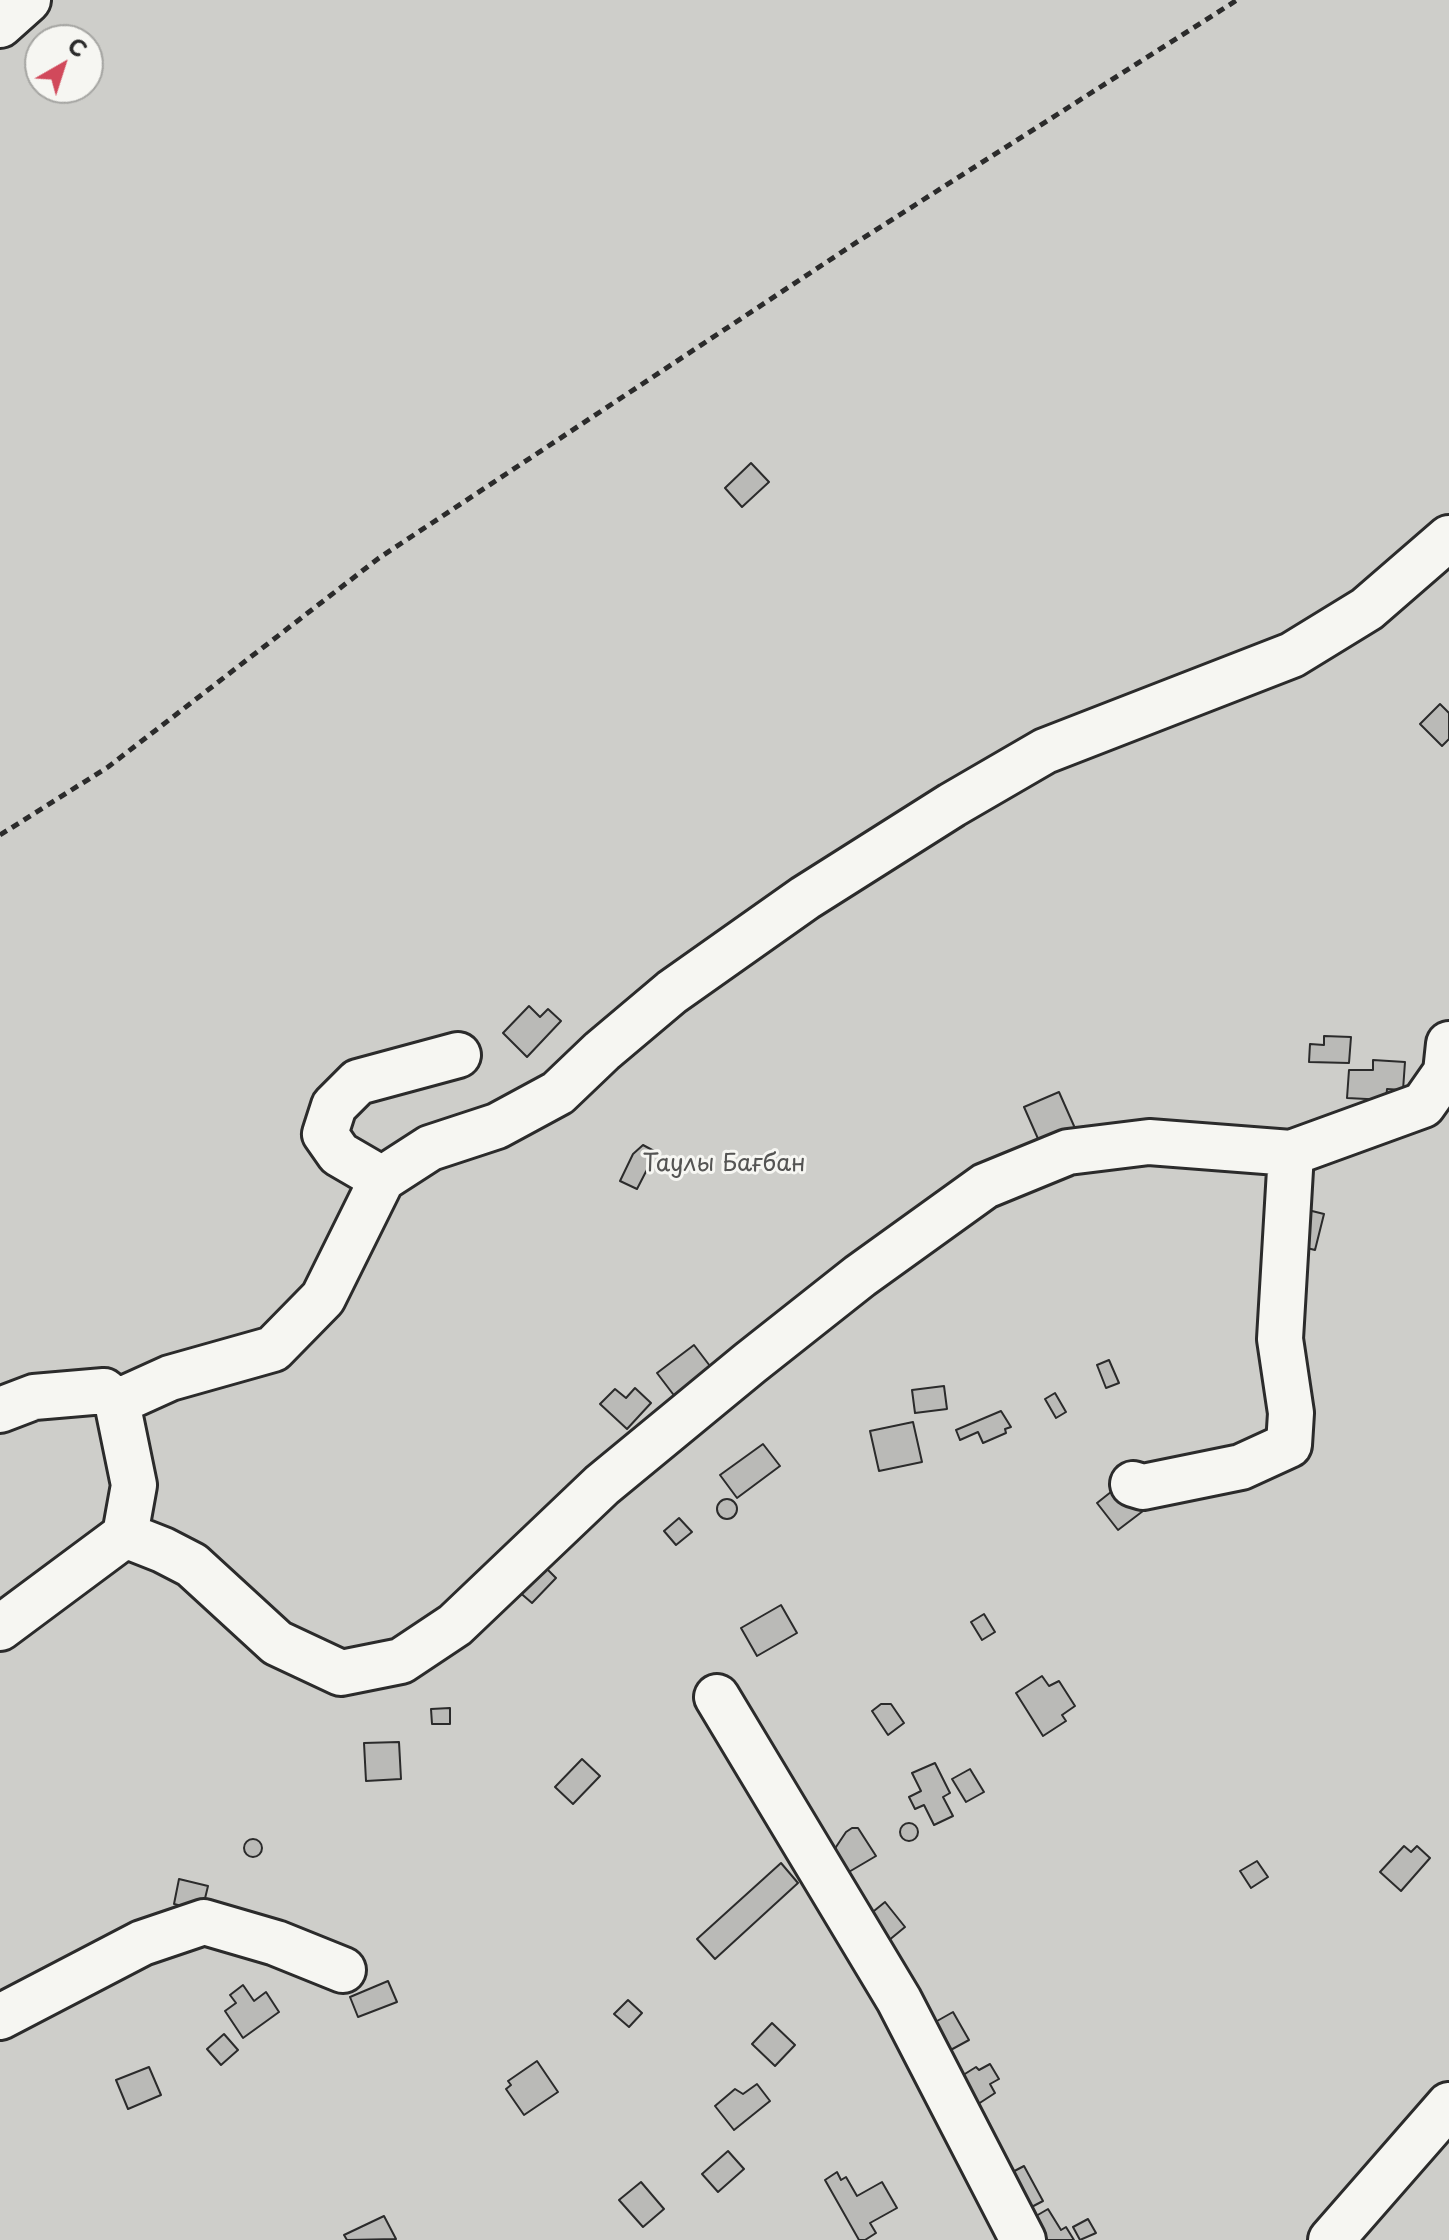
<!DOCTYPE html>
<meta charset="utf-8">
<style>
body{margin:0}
#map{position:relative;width:1449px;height:2240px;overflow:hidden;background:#eeeeea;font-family:"Playpen Sans",sans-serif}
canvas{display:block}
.north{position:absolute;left:24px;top:24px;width:80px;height:80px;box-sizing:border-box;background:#f6f6f2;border:2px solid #a5a5a2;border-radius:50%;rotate:39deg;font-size:22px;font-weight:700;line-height:32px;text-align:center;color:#2b2b2b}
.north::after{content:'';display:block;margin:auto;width:28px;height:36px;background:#d1495b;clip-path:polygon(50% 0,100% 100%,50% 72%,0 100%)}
</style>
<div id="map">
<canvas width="1449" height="2240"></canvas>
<div class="north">С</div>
</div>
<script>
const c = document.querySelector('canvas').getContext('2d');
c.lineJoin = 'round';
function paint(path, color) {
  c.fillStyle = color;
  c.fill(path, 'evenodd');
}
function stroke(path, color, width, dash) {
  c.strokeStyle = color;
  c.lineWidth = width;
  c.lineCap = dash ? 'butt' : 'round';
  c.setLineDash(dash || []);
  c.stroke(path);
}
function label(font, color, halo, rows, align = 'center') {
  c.font = font + ' "Playpen Sans",sans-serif';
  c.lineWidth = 6;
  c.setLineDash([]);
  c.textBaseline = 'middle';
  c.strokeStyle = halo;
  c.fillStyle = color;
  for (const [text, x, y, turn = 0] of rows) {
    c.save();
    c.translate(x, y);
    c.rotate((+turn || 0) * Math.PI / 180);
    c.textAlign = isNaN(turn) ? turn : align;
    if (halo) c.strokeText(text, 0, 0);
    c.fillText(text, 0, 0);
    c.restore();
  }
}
paint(new Path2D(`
 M0,0h1449v2240h-1449zM40,40h48v48h-48z`), '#cececa');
const building = new Path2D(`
 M751,463l18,19 -27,25 -17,-19z
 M1440,704l9,9v26l-7,7 -22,-22z
 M529,1006l11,11 8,-8 13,12 -34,36 -24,-24z
 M1324,1036l27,1 -2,26 -40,-1 1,-18 14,1z
 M1373,1060l32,2 -2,28 -16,-1 -1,11 -39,-2 2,-28h24z
 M1059,1092l19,43 -35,15 -19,-43z
 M643,1145l13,7 -19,37 -17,-8 13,-27z
 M1308,1210l16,4 -9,36 -16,-4z
 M694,1345l19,25 -37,28 -19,-25z
 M1109,1360l10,23 -13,5 -9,-23z
 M944,1386l3,23 -32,4 -3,-23z
 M635,1388l16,15 -24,26 -27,-25 15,-15 11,9z
 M1055,1393l11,19 -10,6 -11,-19z
 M1001,1411l10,16 -6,2 1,4 -23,10 -5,-11 -18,8 -4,-10z
 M913,1422l9,40 -43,9 -9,-40z
 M763,1444l17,22 -43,32 -17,-23z
 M1121,1484l22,27 -25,19 -21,-27z
 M717 1509a10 10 0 1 1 20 0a10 10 0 1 1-20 0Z
 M679,1518l13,14 -16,13 -12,-14z
 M542,1564l14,14 -24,25 -15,-13z
 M781,1605l16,28 -40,23 -16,-28z
 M984,1614l11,18 -13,8 -11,-18z
 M1042,1676l7,10 10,-5 16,25 -13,9 4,6 -23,15 -27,-43z
 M881,1704h10l13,19 -16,12 -16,-24z
 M450,1708v16h-18l-1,-15z
 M399,1742l2,37 -35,2 -2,-38z
 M582,1759l18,17 -27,28 -18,-17z
 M935,1763l15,30 -7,4 10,19 -19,9 -10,-20 -9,4 -6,-12 12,-6 -9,-18z
 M970,1769l14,23 -18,10 -14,-23z
 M900 1832a9 9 0 1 1 18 0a9 9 0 1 1-18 0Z
 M852,1828h6l18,28 -34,20 -9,-15 3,-14 10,-15z
 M244 1848a9 9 0 1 1 18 0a9 9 0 1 1-18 0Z
 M1404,1846l7,6 6,-6 13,12 -29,33 -21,-19z
 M1257,1861l11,16 -17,11 -11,-17z
 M781,1863l17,20 -83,76 -18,-20z
 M179,1879l29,7 -6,25 -28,-7z
 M885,1902l20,25 -17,14 -19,-26z
 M388,1981l9,21 -39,15 -8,-20z
 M243,1985l11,16 12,-9 13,20 -36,26 -18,-27 11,-8 -6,-8z
 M628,2000l14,13 -13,14 -15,-13z
 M953,2012l16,28 -22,12 -17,-27z
 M772,2023l23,22 -20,21 -23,-22z
 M224,2034l14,16 -17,15 -14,-16z
 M537,2061l21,31 -34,23 -18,-26 5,-4 -3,-4z
 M990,2064l9,15 -9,5 5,9 -26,17 -17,-28 24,-15 3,3z
 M149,2067l12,28 -33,14 -12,-29z
 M757,2084l13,17 -36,29 -19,-24 20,-17 8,5z
 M728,2151l16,18 -26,23 -16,-18z
 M1024,2166l19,35 -21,11 -19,-35z
 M837,2172l4,8 5,-3 11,19 25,-14 15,26 -27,15 6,10 -11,7h-6l-34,-60z
 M641,2182l23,27 -21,18 -24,-27z
 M1048,2209l13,21 5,-3 8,13h-40l-10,-17z
 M384,2216l12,23 -49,1 -3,-5z
 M1088,2219l8,14 -16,7 -7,-13z`);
paint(building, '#babab7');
stroke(building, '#2b2b2b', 2);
const minor = new Path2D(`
 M0,25l28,-25
 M382,1179l-43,-25 -14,-20 9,-28 24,-24 100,-27
 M117,1402l17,83 -9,50 38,15 29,15 85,78 64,30 60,-12 54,-36 147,-140 148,-122 110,-87 125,-90 83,-34 81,-10 142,11 132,-48 23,-33 3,-28
 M0,1410l34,-13 70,-6 13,11 53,-24 103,-29 50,-51 59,-119 48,-31 67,-22 61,-33 44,-42 70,-59 133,-94 147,-93 93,-54 247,-96 75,-46 82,-71
 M1133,1484l10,3 98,-20 48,-22 2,-32 -11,-74 11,-186
 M0,1628l125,-93
 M717,1697l182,303 124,240
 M0,2017l142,-74 62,-21 72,21 67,27
 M1331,2240l118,-135`);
stroke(minor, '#2b2b2b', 50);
stroke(new Path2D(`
 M0,835l108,-68 271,-209 481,-318 377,-240`), '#2b2b2b', 5, [8, 6]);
stroke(minor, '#f6f6f2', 44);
label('24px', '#545453', '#f6f6f2', [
 ["Таулы Бағбан",724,1164]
]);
</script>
